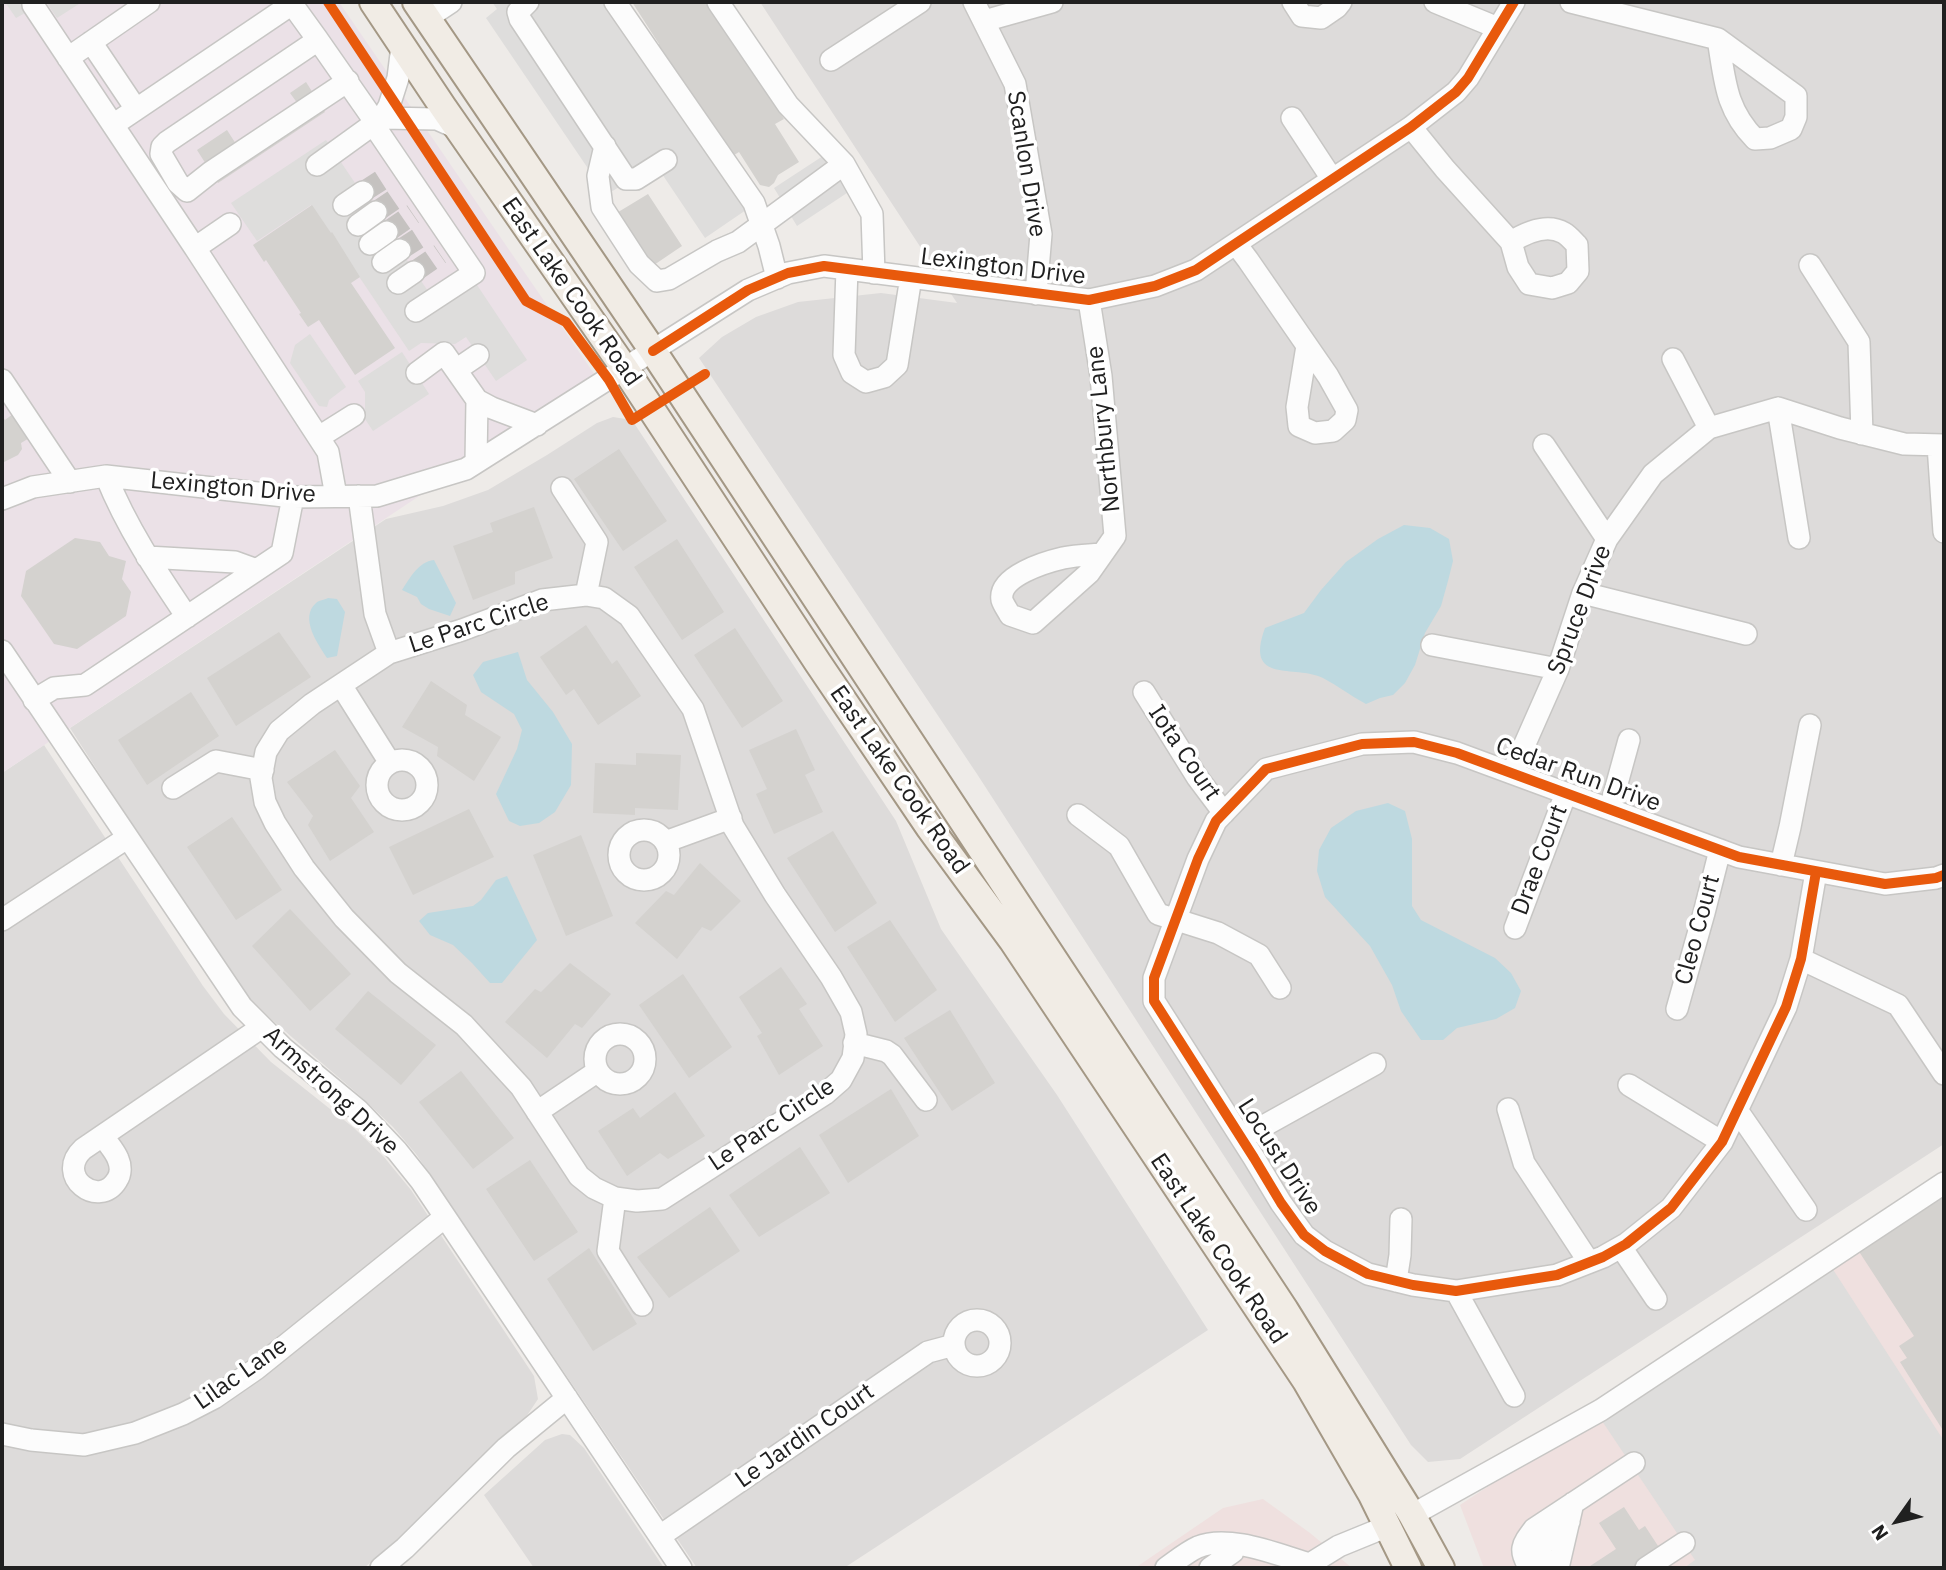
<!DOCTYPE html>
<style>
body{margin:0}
#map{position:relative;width:1946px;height:1570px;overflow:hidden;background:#eeebe8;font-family:"IBM Plex Sans",sans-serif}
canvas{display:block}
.frame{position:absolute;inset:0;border:4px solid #202020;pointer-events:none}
.north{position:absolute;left:1862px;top:1486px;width:70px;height:70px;-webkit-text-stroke:5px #fff;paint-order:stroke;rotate:236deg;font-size:19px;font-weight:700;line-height:28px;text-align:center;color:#202020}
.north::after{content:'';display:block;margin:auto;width:24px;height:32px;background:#202020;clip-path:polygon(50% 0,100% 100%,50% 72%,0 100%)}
</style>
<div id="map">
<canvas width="1946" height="1570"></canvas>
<div class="frame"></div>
<div class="north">N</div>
</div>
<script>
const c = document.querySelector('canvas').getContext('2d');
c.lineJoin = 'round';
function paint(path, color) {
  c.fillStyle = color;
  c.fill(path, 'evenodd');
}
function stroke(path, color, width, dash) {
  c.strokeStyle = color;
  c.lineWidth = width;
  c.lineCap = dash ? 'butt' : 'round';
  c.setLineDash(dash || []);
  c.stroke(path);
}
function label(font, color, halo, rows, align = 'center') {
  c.font = font + ' "IBM Plex Sans",sans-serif';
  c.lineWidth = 7;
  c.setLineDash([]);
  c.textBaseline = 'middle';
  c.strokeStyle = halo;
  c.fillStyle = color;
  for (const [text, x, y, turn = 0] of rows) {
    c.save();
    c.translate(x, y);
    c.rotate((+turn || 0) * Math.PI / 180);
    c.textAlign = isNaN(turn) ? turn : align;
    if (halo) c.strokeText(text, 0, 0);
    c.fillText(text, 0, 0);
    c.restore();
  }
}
paint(new Path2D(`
 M760,2h1184v1142l-484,315 -32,3 -17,-17 -434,-671 -278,-416 23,-21 34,-20 42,-15 83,-9 76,10z
 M613,417l19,3 264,401 45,108 116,166 151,235 -364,238h-147l-281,-414 -23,-27 -34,-32 -88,-76 -29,-28 -21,-29 -151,-234 316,-209 57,-13 45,-16 59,-35 50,-32z
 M44,745l159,241 21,28 47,48 83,66 30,29 27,33 123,186 4,23 -14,21 -64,58 -46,47 -50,43h-362v-795z
 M562,1434l8,1 14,13 80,120h-130l-50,-73 61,-55z`), '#dddbda');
paint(new Path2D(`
 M1944,1184v384h-460l-24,-63z
 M1263,1499l47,34 42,35h-217l88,-60z`), '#efe0df');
paint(new Path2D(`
 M2,2h337l258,376 -595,395z`), '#ebe1e7');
paint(new Path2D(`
 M5,2h40l-29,16z
 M46,2h36l-25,16z
 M492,2h111l143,208 -41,28 -47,-70 -21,8 -31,19 -120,-177 11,-9z
 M326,140l112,166 37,-24 52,78 -31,21 -30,-44 -11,7 -34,-1 -12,8 -98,-146 -54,36 -26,-38z
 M826,154l24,37 -53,35 -23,-38z
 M310,334l36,53 -17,13 -2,7 -8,-1 -29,-43 5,-18z
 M402,352l27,42 -56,37 -8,-12v-27l-7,-11z
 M1823,1254l121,187v127h-260l11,-8 -105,-157z`), '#dedddc');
paint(new Path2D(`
 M1404,525l26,3 19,11 4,22 -5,20 -7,25 -16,27 -10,32 -10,18 -12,12 -13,3 -14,6c-15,-8 -28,-18 -43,-26 -28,-14 -79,7 -58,-50l39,-15 17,-23 25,-28 32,-23z
 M434,560l22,43 -6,13 -21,-7 -8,-5 -4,-7 -15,-7c8,-12 16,-28 32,-30z
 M328,598l9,1 8,13 -8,44 -10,2c-9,-14 -28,-40 -11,-55 3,-3 8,-3 12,-5z
 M518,652l9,28 26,32 19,32 -1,41 -16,27 -16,11 -19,3 -11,-5 -13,-27 21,-45 5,-19 -8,-16 -33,-22 -8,-17 10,-13z
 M1388,803l17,8 7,28v67l9,14 74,38 16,15 10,18 -6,17 -19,11 -39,9 -14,12h-22l-20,-29 -9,-26 -22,-39 -45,-49 -8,-26 2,-21 12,-22 25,-17z
 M507,876l30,64 -35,43h-12l-18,-20 -19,-18 -23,-10 -11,-14 9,-8 45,-7 8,-6 15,-20z`), '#bed9e0');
paint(new Path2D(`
 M632,2h77l75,117 -9,5 24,38 -21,13 -4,8 -5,4 -9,-2 -21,-33 -8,5 -44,-70 -5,3 -28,-43 5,-3z
 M306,82l19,30 -107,71 -21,-33 30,-20 9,14 62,-40 -8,-11z
 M648,194l34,52 -31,21 -36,-53z
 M312,205l19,28 1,-1 28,45 -9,6 44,65 -40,27 -36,-55 -11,7 -9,-13 2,-1 -35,-53 -2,2 -11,-17z
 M13,414l18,23 -10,6 1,6 -4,6 -16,8v-47l3,4z
 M619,449l48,72 -44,30 -49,-72z
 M534,507l19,51 -38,14v12l-42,16 -20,-54 40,-14 -3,-9z
 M75,538l25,4 9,14 17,5 -4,18 9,13 -5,24 -49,33 -23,-5 -33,-48 5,-25z
 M677,539l47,73 -42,28 -48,-73z
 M586,625l26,39 5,-4 24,36 -43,29 -24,-36 -8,6 -26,-38z
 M735,628l48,73 -41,27 -48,-73z
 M279,632l32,45 -75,49 -29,-48z
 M431,681l36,24 -2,10 36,22 -27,44 -37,-25 1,-9 -36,-20z
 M191,692l28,44 -72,49 -29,-45z
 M796,729l19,41 -10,5 18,37 -49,22 -18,-40 11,-5 -18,-39z
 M335,750l25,36 -9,12 23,34 -44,29 -22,-36 5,-9 -26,-34z
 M636,753l45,2 -3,55 -43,-2v7l-42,-2 2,-50 41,2z
 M469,809l25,48 -81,38 -24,-48z
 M232,817l50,73 -46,30 -49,-73z
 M833,831l44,72 -42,29 -48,-74z
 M581,835l32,81 -47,20 -33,-81z
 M700,863l41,38 -30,30 -9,-4 -25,32 -42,-36 31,-32 8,4z
 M290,909l61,65 -41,37 -58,-65z
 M890,920l47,70 -42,32 -48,-75z
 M570,963l41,31 -29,34 -7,-4 -28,34 -42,-36 30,-33 6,3z
 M781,967l26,37 -8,5 24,37 -44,29 -22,-39 5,-3 -23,-36z
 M683,974l49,73 -43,31 -50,-73z
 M368,991l68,54 -35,40 -66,-56z
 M950,1010l45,73 -43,28 -48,-73z
 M461,1071l53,67 -41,31 -54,-67z
 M891,1089l28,47 -71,47 -29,-48z
 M675,1092l30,44 -37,23 -8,-6 -33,23 -29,-45 35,-23 7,10z
 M800,1147l30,46 -71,44 -30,-42z
 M530,1160l48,72 -44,29 -48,-72z
 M1944,1194v238l-44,-70 7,-4 -8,-12 15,-10 -56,-86z
 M710,1207l30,44 -71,47 -32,-41z
 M589,1248l48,76 -44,27 -46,-72z
 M1624,1507l15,23 6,-4 15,23 -21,19h-52l29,-19 -17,-26z`), '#d4d2cf');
stroke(new Path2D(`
 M363,192l25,-16
 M376,212l25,-17
 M387,232l26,-18
 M400,250l25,-16
 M414,272l26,-18`), '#c5c2c0', 21, [21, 10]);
const minor = new Path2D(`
 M528,2l-10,10 2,7 106,160h10l30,-19
 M615,2l139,201 15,43 8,32
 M718,2l70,103 56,59 28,50 2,59
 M974,2l41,82 26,150 -5,60
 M1293,2l9,14 19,2 16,-11 4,-5
 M1435,2l63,26
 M1571,2l147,37 78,57v21l-5,12 -21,9 -15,1c-30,-31 -30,-59 -37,-100
 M292,4l26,36
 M33,5l162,243
 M427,18l24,-16
 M984,21l68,-19
 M91,42l45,67
 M68,58l81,-56
 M831,60l89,-58
 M348,81l-137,91 -24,19 -9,-8 -17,-29 1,-7 5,-5 151,-102 53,76 11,2 55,1 20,9
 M1292,118l40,61
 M373,124l101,149 -58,38
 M113,125l179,-121 -2,-2
 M1411,127l34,42 66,73 7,25 11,17 23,4 16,-5 10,-12 -1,-26c-4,-4 -8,-9 -13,-12 -17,-10 -37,-1 -53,9
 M605,146l-7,30 4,31 37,57 18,17 12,-2 48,-28 21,-9 106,-78
 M317,165l65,-47 7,-12 9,-28 4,-32
 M344,205l19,-13
 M230,224l-35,24 133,204 8,44
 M358,225l18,-13
 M370,244l17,-12
 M1236,244l12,16 80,116 19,34 -2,10 -12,11 -18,2 -16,-7 -2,-19 10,-61
 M383,262l17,-12
 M1810,265l49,77 3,92
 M847,269l-3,86 8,18 14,9 18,-5 13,-12 14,-88
 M398,283l16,-11
 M1089,300l12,76 14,160 -26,37 -56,50 -23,-8c-2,-4 -7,-11 -8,-15 -4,-24 44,-38 61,-42 13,-3 27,-3 39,-4
 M1673,359l36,69
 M456,370l22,-15
 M417,373l27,-20 33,47 15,8 45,17
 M2,380l68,102
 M1778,408l21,130
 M319,437l35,-22
 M1544,445l63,94
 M1938,445l6,87
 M476,462l1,-62
 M106,476c21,52 50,95 81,141
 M562,488l35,54 -11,53
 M359,496l16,118 14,39
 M2,499l31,-12 73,-11 187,21 84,-1 89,-27 282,-179 40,-17 36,-7 265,34 66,-14 41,-16 215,-143 45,-35 12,-14 46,-76
 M147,557l88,5 22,8
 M1583,593l163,41
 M586,595l18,3 25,18 64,93 40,117 42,69 56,82 20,35 5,22 -3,24 -12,22 -16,14 -163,105 -25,2 -22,-3 -21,-10 -15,-12 -58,-89 -57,-62 -66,-52 -54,-55 -40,-50 -29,-45 -10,-21 -4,-24 5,-26 13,-21 33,-27 77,-51 73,-23 80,-30z
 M1432,645l126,24
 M2,651l240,356 41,41 75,62 39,41 24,30 260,387
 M341,685l49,78
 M1144,692l53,85 27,36
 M34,700l20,-12 31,-3 197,-132 11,-56
 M377 785a25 25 0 1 1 50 0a25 25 0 1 1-50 0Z
 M1512,773l46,-104 25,-76 24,-54 46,-65 56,-46 69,-20 62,20 64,16 40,1
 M173,788l43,-27 47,9
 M1610,809l19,-69
 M1078,815l41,31 39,68 60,19 41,22 21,33
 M619 855a25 25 0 1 1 50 0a25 25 0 1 1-50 0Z
 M665,842l66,-24
 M1781,865l9,-38 20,-102
 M1816,872l-15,87 -15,48 -64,135 -51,66 -45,36 -23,13 -46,18 -101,16 -43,-6 -45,-11 -43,-23 -21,-16 -23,-32 -27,-45 -100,-157v-23l44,-119 18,-38 50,-52 96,-25 52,-2 43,11 282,104 146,27 51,-6 8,-3
 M2,920l125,-82
 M1515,928l51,-135
 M1801,959l97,46 46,69
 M1677,1009l27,-96 16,-63
 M595 1059a25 25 0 1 1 50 0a25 25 0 1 1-50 0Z
 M854,1043l32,8 6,4 34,45
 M1629,1085l93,57
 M1508,1109l16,54 65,99
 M1737,1110l69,100
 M537,1112l61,-41
 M103,1136c5,8 12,15 15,23 3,7 3,15 -1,21 -18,30 -63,-4 -34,-31l179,-122
 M1242,1138l133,-74
 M615,1198l-7,53 34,54
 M1621,1247l35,52
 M1396,1281l4,-26 1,-36
 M1456,1291l58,105
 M954 1343a23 23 0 1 1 46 0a23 23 0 1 1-46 0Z
 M2,1434l29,6 53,5 51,-12 48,-19 31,-16 42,-29 189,-152
 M1412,1515l189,-105 343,-227
 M660,1536l268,-184 26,-7
 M1310,1564l29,-18 49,-20
 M381,1568l24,-20 101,-100 61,-50
 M1166,1568c10,-7 21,-16 32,-21 31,-13 80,8 112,17l3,4
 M1210,1568l23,-16
 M1530,1568c-12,-18 -8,-23 4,-39l100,-66
 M1546,1568c-16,-24 5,-34 23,-46
 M1558,1568l15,-65
 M1646,1568l38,-25`);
const major = new Path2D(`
 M373,2l70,105 182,262 193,294 111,164 83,113 294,441 66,114 36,73
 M416,2l237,349 632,959 127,205 29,53`);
stroke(minor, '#c7c6c4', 24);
stroke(major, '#a49885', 30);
stroke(minor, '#fcfcfc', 21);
stroke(major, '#f1ece5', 26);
stroke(new Path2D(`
 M328,2l198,299 40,21 43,58 23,40 73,-46
 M653,351l95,-61 40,-17 36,-7 265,34 66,-14 41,-16 215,-143 45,-35 12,-14 46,-76
 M1816,872l-15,87 -15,48 -64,135 -51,66 -45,36 -23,13 -46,18 -101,16 -43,-6 -45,-11 -43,-23 -21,-16 -23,-32 -27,-45 -100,-157v-23l44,-119 18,-38 50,-52 96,-25 52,-2 43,11 282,104 146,27 51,-6 8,-3`), '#e8590c', 10);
label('24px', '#202020', '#fff', [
 ["Scanlon Drive",1026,164,81],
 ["Lexington Drive",1003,267,7],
 ["East Lake Cook Road",571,292,55],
 ["Northbury Lane",1104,429,-96],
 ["Lexington Drive",233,488,5],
 ["Spruce Drive",1580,610,-69],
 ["Le Parc Circle",479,624,-18],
 ["Iota Court",1184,753,56],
 ["Cedar Run Drive",1578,775,20],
 ["East Lake Cook Road",899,780,55],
 ["Drae Court",1540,860,-69],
 ["Cleo Court",1698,930,-75],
 ["Armstrong Drive",331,1091,43],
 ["Le Parc Circle",772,1125,-34],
 ["Locust Drive",1279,1157,57],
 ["East Lake Cook Road",1218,1249,56],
 ["Lilac Lane",241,1374,-35],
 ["Le Jardin Court",805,1436,-35]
]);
</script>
